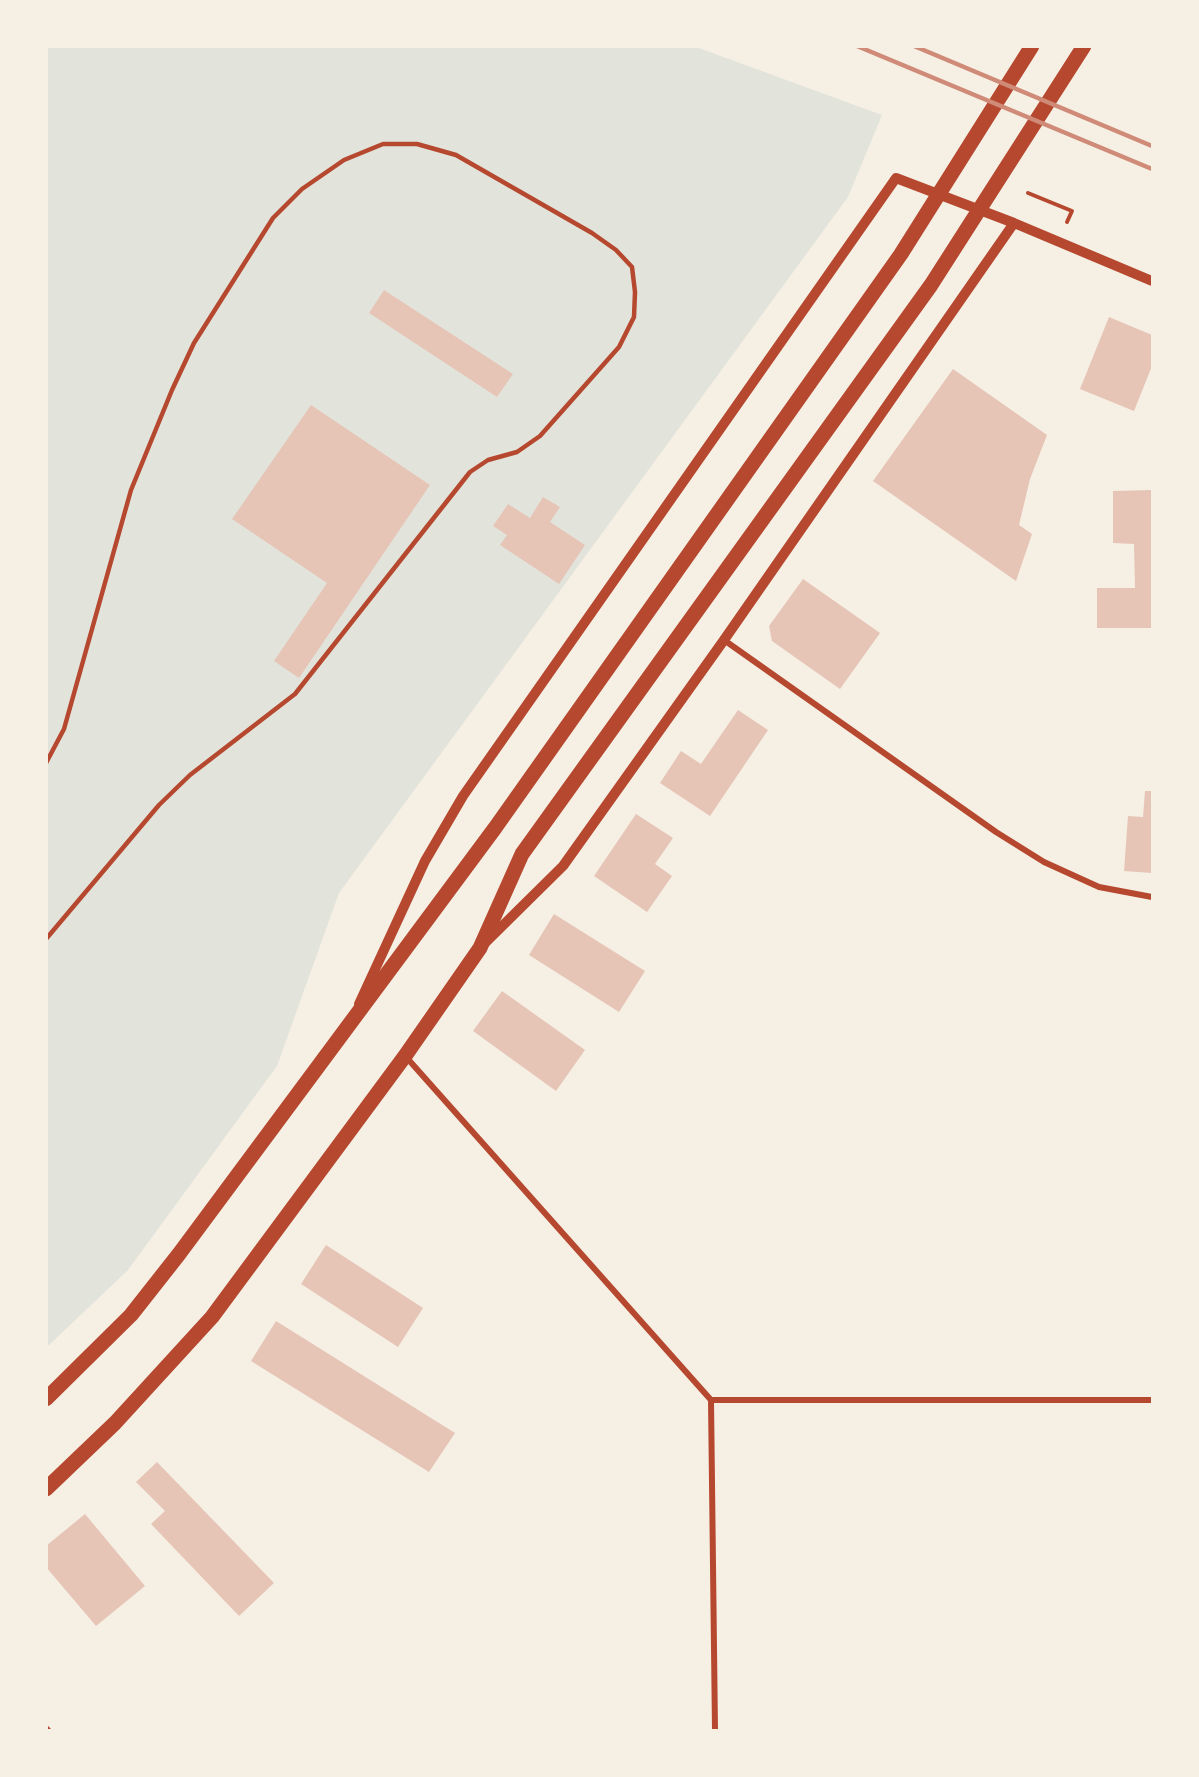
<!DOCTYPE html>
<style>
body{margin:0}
#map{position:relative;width:1199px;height:1777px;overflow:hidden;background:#f6efe4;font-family:"Public Sans",sans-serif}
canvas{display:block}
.frame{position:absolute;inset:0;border:48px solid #f6efe4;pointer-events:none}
</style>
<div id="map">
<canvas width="1199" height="1777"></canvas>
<div class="frame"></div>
</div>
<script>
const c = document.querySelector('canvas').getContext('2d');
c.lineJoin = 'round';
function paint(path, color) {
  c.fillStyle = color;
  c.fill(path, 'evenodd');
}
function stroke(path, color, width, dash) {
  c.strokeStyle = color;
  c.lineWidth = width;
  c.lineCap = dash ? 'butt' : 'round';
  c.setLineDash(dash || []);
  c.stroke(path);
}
paint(new Path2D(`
 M47,47h649l186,68 -34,82 -509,696 -62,173 -149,204 -81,77z`), '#e2e4dc');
paint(new Path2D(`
 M384,290l129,84 -16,23 -128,-84z
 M1109,317l43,18v31l-18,45 -54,-22z
 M953,369l94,66 -17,44 -11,46 13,9 -16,47 -143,-100z
 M311,405l119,80 -131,193 -25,-17 53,-78 -95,-64z
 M1152,490v138h-55v-40h38l-1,-44 -21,-1v-52z
 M543,497l17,10 -10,15 35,23 -26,39 -59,-39 7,-10 -14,-9 15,-22 22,14z
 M803,579l77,54 -40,56 -68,-48 -3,-15z
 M738,710l30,20 -58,86 -50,-33 21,-32 20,13z
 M1145,791h7v82l-28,-2 4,-55 15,1z
 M636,814l37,24 -18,26 17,12 -25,36 -53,-36z
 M554,914l91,57 -26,41 -90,-57z
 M502,991l83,59 -29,41 -83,-60z
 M326,1245l97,63 -25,39 -97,-63z
 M276,1321l179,112 -26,39 -178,-111z
 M157,1462l117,121 -35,33 -88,-92 14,-13 -29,-29z
 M85,1514l60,72 -49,40 -50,-59v-21z`), '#e6c5b7');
stroke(new Path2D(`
 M1028,193l44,18 -5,11`), '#b5482f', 4);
stroke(new Path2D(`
 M46,763l18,-34 67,-239 41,-100 22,-47 79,-125 29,-29 42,-29 39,-16h34l39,11 136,78 24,17 16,17 3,25 -1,25 -15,30 -79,89 -23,16 -29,8 -18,12 -175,222 -105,81 -31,30 -113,134`), '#b5482f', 4.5);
stroke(new Path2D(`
 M724,640l272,192 48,30 55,25 53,10
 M407,1058l304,342h441
 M711,1400l4,330
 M46,1728l2,2`), '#b5482f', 6);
stroke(new Path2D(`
 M486,942l77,-76 161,-226 290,-417
 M359,1004l66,-143 38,-65 433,-618 118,45 138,58`), '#b5482f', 10);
stroke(new Path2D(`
 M46,1399l85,-84 48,-61 316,-426 406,-574 131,-208
 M46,1489l69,-66 97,-106 193,-261 75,-108 42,-94 409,-569 153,-239`), '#b5482f', 15);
stroke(new Path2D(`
 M857,46l295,123
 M914,46l238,100`), '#cf8b77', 4.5);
</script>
